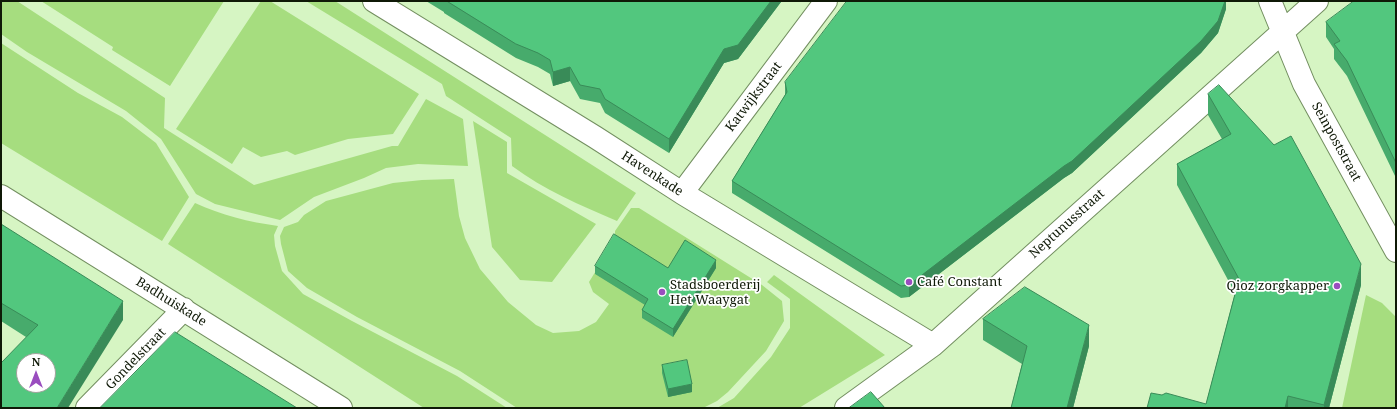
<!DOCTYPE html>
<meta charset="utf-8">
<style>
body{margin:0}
#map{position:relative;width:1397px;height:409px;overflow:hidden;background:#d6f5c3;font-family:"Noto Serif",serif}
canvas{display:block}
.frame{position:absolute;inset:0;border:2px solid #0f1907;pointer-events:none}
.north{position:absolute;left:16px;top:353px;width:40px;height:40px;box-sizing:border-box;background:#fff;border:1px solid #9fa39c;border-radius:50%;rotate:0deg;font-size:11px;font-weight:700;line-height:16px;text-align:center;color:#0f1907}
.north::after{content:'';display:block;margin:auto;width:14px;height:18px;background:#9a4dbf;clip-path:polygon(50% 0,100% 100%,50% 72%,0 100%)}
</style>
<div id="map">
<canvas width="1397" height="409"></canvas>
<div class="frame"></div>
<div class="north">N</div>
</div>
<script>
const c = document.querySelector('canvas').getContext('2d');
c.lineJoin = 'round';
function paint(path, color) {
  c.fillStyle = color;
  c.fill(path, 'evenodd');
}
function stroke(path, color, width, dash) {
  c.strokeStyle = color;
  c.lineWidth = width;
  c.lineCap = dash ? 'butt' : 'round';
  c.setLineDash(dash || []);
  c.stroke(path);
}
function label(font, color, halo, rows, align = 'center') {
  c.font = font + ' "Noto Serif",serif';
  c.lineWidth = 3.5;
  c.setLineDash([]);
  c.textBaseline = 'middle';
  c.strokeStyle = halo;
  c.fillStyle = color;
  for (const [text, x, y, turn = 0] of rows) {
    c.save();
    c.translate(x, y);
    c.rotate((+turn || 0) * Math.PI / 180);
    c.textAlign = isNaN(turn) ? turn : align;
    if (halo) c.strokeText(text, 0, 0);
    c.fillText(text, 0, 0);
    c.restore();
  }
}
paint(new Path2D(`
 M1,1h16l148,97 -1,30 90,57 138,-39h6l28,-47 37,20 5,47 -50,-2 -32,4 -22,10 -50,19 -34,23 -65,-16 -19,-10 -35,-55 -35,-28 -99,-59 -26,-18z
 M41,1h183l-54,85 -58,-36 1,-3z
 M261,1h9l149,93 -26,40 -45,5 -53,16 -8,-4 -26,6 -18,-10 -11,17 -56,-35z
 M306,1h29l301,192 -19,28c-37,-16 -73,-31 -105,-55l-1,-28 -65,-42 -4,-12z
 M1,43l77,50 44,24 34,26 33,54 -27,44 -161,-98z
 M473,121l34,21v31l89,51 -44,58 -32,-2 -28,-33z
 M454,179l5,37 6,22 15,31 28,33 28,23 17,8 26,-2 17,-9 13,-18 -16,-12 -4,-10 26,-42v-9l16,-23h8l123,77 20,16 2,20 -18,30 -38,41 -11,9 -14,7h-186l-57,-37 -103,-54 -50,-29 -19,-17 -7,-27 -1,-8 4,-9 14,-5 6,-7 22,-14 67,-18 29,-3z
 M195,203c26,12 54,19 83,23l-4,9 1,11 7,25 21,23 49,27 105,55 50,32h-83l-256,-164z
 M774,275l111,80 -86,53h-82l17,-10 37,-41 19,-29v-29l-23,-17z
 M1366,295l16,8 14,14v89l-3,2h-51z`), '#a6dd7f');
const minor = new Path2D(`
 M374,1l221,136 87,56 251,152
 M1270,1l34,83 92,167
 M682,193l144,-192
 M1,196l340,212
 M87,408l97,-99
 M846,408l87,-63 384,-344`);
stroke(minor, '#738f60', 24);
stroke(minor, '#fff', 22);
paint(new Path2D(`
 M426,1h355v1l-43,57 -14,4 -55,90 -64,-40 -5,-10 -20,-4 -10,-18 -17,5 -3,-12 -12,-7 -22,-9 -72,-45v-1z
 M1226,1v8l-8,24 -17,20 -129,120 -8,5 -155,119 -8,1 -169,-105v-12l53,-86v-13z
 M1396,1v177l-49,-102 -13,-17v-10l-8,-12v-15z
 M1208,94l153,191 -32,123h-182l59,-4 29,-111 -58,-108v-21l45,-25 -14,-24z
 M1,224l122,96 -97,17 -25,-16z
 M595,266l73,2h48l-43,69 -31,-19v-8l3,-5 -50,-31z
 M983,319l106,27 -16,62h-62l11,-44 -39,-24z
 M662,365l30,27 -24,5 -6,-24z`), '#47ab6c');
paint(new Path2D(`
 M771,1h10v1l-43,57 -14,4 -55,90v-14l55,-90z
 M1225,1h1v8l-8,24 -17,20 -129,120 -8,5 -155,119v-12z
 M570,67v14l-17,5v-14z
 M716,260v8l-43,69v-8z
 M1361,264v21l-32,123h-5v-3z
 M123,301v19l-55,88h-11z
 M1089,325v21l-16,62h-6z
 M692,384v8l-24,5v-8z
 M1288,396v12h-3z`), '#398b58');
const building = new Path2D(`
 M447,1h324l-33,44 -14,4 -55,90 -64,-40 -5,-10 -20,-4 -10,-18 -17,5 -3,-12 -12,-7 -22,-9z
 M847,1h378l-7,20 -17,20 -129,120 -8,5 -155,119 -8,1 -169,-105 55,-89 -2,-10z
 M1354,1h42v162l-49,-102 -13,-17 6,-3 -14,-19z
 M1219,85l55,60 17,-9 70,128 -37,141 -36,-9 -3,12h-138l4,-15 11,2 4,-2 40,11 33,-125 -62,-115 54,-30 -23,-40z
 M1,224l122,77 -66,107h-56v-45l37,-38 -37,-22zM24,361h24v24h-24z
 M614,234l54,34 17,-28 31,20 -43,69 -31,-19 6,-11 -53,-33z
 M1025,287l64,38 -22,83h-56l16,-62 -44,-27z
 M175,332l122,76h-197z
 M687,360l5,24 -24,5 -6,-24z
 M871,392l14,16h-36z`);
paint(building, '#52c77e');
stroke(building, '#398b58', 1);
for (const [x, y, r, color] of [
 [909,282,4,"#9a4dbf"],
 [1337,286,4,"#9a4dbf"],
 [662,292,4,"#9a4dbf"]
]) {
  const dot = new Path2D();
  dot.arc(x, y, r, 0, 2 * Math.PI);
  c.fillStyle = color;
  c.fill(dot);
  stroke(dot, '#fff', 1.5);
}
label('13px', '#0f1907', '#fff', [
 ["Katwijkstraat",754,97,-53],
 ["Seinpoststraat",1336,142,61],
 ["Havenkade",652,174,33],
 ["Neptunusstraat",1067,224,-42],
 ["Badhuiskade",171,302,32],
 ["Gondelstraat",136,359,-46]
]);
label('13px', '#0f1907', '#fff', [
 ["Café Constant",917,282],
 ["Stadsboerderij",670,285],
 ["Het Waaygat",670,300],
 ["Qioz zorgkapper",1329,286,"right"]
], 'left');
</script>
